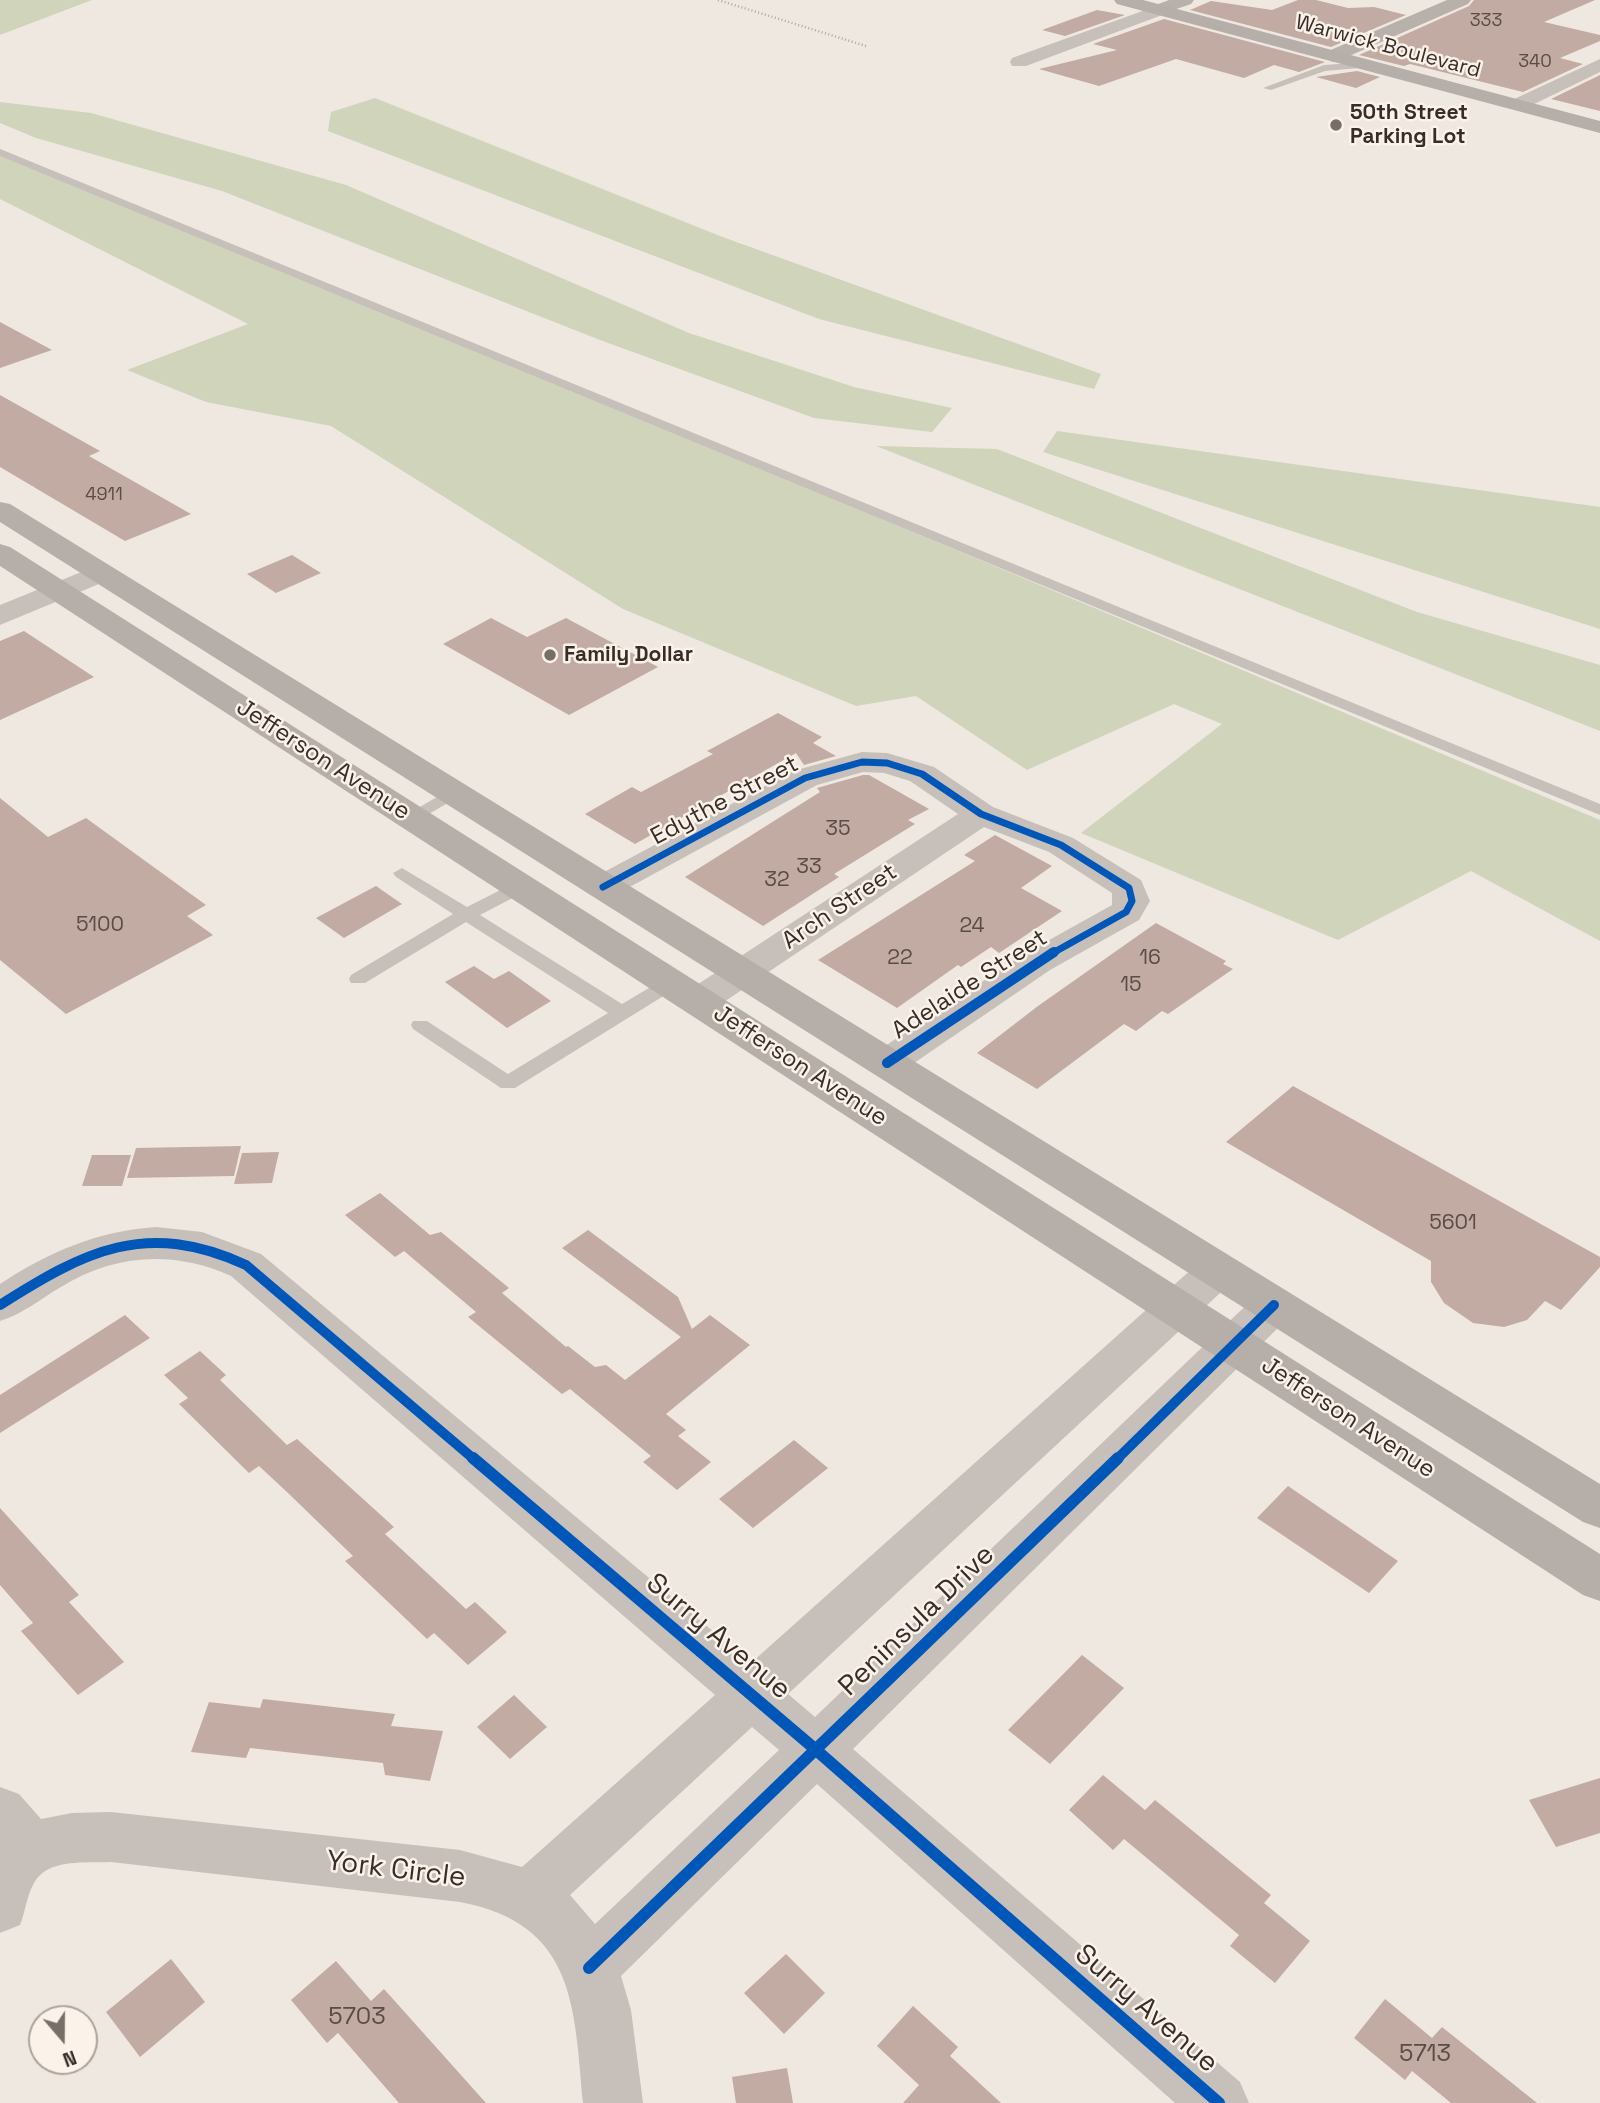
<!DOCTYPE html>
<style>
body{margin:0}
#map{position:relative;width:1600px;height:2103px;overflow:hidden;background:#eee8e1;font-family:"Space Grotesk",sans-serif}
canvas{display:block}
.north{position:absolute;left:28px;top:2005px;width:70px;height:70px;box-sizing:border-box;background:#fbf2e9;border:2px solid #ada39c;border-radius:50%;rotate:160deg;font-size:19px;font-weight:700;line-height:28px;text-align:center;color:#382d28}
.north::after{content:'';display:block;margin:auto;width:24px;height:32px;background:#786e69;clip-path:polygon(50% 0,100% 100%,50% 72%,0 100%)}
</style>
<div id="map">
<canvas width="1600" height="2103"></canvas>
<div class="north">N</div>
</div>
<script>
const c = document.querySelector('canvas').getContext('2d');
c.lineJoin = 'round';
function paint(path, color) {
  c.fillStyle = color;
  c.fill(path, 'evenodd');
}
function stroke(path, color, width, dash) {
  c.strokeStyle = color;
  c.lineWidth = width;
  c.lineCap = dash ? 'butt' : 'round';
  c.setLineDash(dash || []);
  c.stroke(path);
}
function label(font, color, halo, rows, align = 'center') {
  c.font = font + ' "Space Grotesk",sans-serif';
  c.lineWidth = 5;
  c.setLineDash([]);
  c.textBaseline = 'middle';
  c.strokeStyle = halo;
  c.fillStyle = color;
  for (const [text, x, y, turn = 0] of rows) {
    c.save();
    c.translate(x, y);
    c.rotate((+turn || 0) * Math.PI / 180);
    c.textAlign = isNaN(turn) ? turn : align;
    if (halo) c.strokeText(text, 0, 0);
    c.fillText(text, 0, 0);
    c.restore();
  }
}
paint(new Path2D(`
 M0,0h92l-92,35z
 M375,98l345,138 381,138 -7,15 -275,-70 -491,-188 3,-19z
 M0,102l91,11 255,72 343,148 165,54 98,21 -20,24 -118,-14 -214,-78 -378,-149 -186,-53 -36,-15z
 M0,149l1600,671v121l-129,-70 -133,69 -257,-107 141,-109 -48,-20 -147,66 -111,-74 -60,10 -233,-97 -292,-183 -125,-24 -79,-32 121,-46 -248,-125z
 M1057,431l543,76v122l-557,-177z
 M876,446l121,3 420,163 183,53v66z`), '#d0d4ba');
paint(new Path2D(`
 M1298,0h18l32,8 26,-1 32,8 -75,32 -141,-37 21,-9 61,9z
 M1474,0h121l-51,22 56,13v6l-40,17 23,6 -60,28 -113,-28 -6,2 -45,-11 110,-49z
 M1097,10l28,5 -60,21 -23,-6z
 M1164,19l161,43 -26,10 -25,-7 -30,13 -68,-19 -77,27 -60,-17 78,-19 -24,-6z
 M1357,71l23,6 -24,11 -40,-11z
 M1600,75v36l-49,-12z
 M0,322l52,28 -52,18z
 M0,395l100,56 -11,5 102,58 -66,27 -125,-74z
 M292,555l29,18 -45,20 -29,-19z
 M491,618l36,19 39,-19 92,49 -89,48 -126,-71z
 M24,631l70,46 -94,43v-79z
 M778,713l44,24 -9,6 23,13 -32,9 -8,-12 -161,91 -50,-30 47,-27 9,5 72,-38 -6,-3z
 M863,775h6l60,34 -21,11 7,4 -81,50 5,3 -76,49 -78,-49 135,-85 -3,-4z
 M0,798l48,39 38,-19 120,87 -19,11 26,19 -147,79 -66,-54z
 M995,835l57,31 -31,22 41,23 -63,42 -8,-6 -30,20 -3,-2 -61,43 -79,-48 157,-99 -11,-6z
 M376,886l26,18 -58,34 -28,-20z
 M1156,923l70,38 -3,3 10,5 -65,45 -6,-3 -26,20 -12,-7 -87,65 -60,-36 61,-47z
 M474,966l20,13 15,-8 42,30 -44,27 -62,-46z
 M1293,1086l307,171v10l-39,43 -16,-9 -18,19 -23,7 -31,-4 -29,-20 -13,-21v-21l-205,-119z
 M241,1146l-7,30 -107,2 9,-30z
 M279,1152l-7,31 -38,1 8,-31z
 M92,1155h39l-9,31h-40z
 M380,1193l50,42 11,-3 68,56 -7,5 64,54 2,-1 27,21 11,-2 19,15 56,-43 -119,-89 26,-18 90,67 14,32 18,-14 40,30 -84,69 20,16 -8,6 33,26 -34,28 -34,-28 8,-6 -81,-67 -8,5 -94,-77 8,-5 -72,-61 -9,6 -50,-42z
 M125,1315l25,23 -150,95v-38z
 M200,1351l26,24 -6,5 67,65 10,-6 97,88 -9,7 81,75 9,-7 32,30 -39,33 -34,-32 -7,6 -82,-78 8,-5 -66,-64 -28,-26 -10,7 -70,-69 9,-6 -24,-23z
 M794,1440l34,28 -75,60 -34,-29z
 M1288,1486l110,75 -29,32 -112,-75z
 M0,1508l79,87 -10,7 55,60 -46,33 -57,-64 12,-8 -33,-38z
 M1082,1655l42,33 -74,76 -42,-34z
 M514,1695l33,32 -37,32 -33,-32z
 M263,1699l132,15 -4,12 52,5 -13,50 -45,-6 -2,-12 -133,-15 -4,10 -55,-6 18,-50 51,6z
 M1103,1775l42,35 10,-10 116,95 -7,8 46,38 -35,42 -45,-37 9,-11 -115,-96 -11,11 -44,-40z
 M1600,1778v55l-44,14 -27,-47z
 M786,1954l39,39 -41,41 -40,-41z
 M171,1959l34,43 -65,55 -34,-45z
 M336,1961l35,40 13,-12 102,114h-87l-61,-70 -11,10 -36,-43z
 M1385,1999l47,39 10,-11 95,76h-86l-39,-32 -7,9 -51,-42z
 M913,2006l45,41 -8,9 51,47h-98l16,-18 -42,-39z
 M787,2068l6,35h-57l-4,-26z`), '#c2aba2');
paint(new Path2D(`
 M1368,62l3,1v4l-46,4 -54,19 -8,-2 61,-23z
 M0,149l1600,655v11l-1600,-659z
 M452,788l6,1 2,4 -2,4 -41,24 -6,1 -8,-5z
 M402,868l65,39 49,-25h12l3,4 -3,4 -48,25 142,89 42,-25h14l2,4 -2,4 -163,101h-14l-88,-59 -2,-4 2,-4h14l81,53 100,-61 -142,-91 -101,61h-14l-2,-4 2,-4 102,-61 -57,-37 -3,-4z`), '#c7c0ba');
paint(new Path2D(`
 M1159,5l6,1 3,4 -3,4 -139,52h-14l-2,-4 2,-4z
 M1600,59v13l-76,37h-14l-3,-4 3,-4z
 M101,564l10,3 5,6 -5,6 -111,46v-20z
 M862,752l25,1 47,14 59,40 80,31 68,42 9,21 -11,19 -89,50 -149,102 -14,4 -14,-4 -5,-9 5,-9 151,-100 88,-49v-12l-63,-41 -65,-25 -272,183 -13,3 -13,-3 -6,-9 6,-9 272,-178 -48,-33 -26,-8 -21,-1 -46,13 -202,110 -12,3 -12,-3 -6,-8 6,-8 202,-108z
 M156,1227l46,5 59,22 490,409 452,-404 15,-5 15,5 6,11 -6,11 -445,413 27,23 444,-424 15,-4 15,4 7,12 -7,12 -436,432 387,333 9,21h-74l-358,-319 -196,192 10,34 12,93h-60c-9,-96 -7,-179 -123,-201l-349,-40c-24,1 -64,-4 -77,21 -7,12 -9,29 -14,42l-20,8v-146l19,7 22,25 31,-6 39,-1 349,38 62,17 193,-172 -484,-419c-57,-26 -117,-22 -170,11 -21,12 -38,27 -61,34v-37c48,-32 98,-53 156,-57zM752,1727l27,23 -184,174 -25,-29z`), '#c7c0ba');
paint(new Path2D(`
 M1169,0h25l-3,4 -32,11 -9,-5 3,-4z
 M1447,0h24l-3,4 -128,56 -7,2 -9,-6 2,-4z`), '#b8b0aa');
paint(new Path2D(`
 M1114,0h29l457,121v12l-483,-129z
 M0,502l10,2 1590,980v44l-17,-6 -1583,-1000z
 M0,544l10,3 1590,1007v47l-17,-6 -1583,-1029z`), '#b6aea9');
stroke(new Path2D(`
 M718,0l148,46`), '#afa9a4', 2.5, [1, 2.5]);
stroke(new Path2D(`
 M603,887l202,-109 57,-16 25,1 35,11 59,40 80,31 68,43 3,13 -6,11 -75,42`), '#0057b8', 7);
stroke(new Path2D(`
 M887,1063l167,-111
 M0,1305c85,-54 146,-86 246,-40l229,195
 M1116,1460l158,-155`), '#0057b8', 10);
stroke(new Path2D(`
 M473,1458l342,291 404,354
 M589,1968l529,-510`), '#0057b8', 12);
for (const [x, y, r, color] of [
 [1336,125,7,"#786e69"],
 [550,655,7,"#786e69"]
]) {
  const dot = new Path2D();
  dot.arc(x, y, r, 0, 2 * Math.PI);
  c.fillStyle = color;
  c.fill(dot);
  stroke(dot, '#fbf2e9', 2.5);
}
label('18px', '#5a4c46', null, [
 ["333",1486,21],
 ["340",1535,62],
 ["4911",104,495]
]);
label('21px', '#382d28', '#fbf2e9', [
 ["Warwick Boulevard",1388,47,15]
]);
label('bold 21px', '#382d28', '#fbf2e9', [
 ["50th Street",1350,113],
 ["Parking Lot",1350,137],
 ["Family Dollar",564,655]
], 'left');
label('21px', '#5a4c46', null, [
 ["35",838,829],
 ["33",809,867],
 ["32",777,880],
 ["5100",100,925],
 ["24",972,926],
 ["22",900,958],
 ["16",1150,958],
 ["15",1131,985],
 ["5601",1453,1223]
]);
label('24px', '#382d28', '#fbf2e9', [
 ["Jefferson Avenue",323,760,33],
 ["Edythe Street",725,801,-28],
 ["Arch Street",840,907,-34],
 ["Adelaide Street",970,985,-33],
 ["Jefferson Avenue",800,1066,33],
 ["Jefferson Avenue",1348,1418,33]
]);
label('24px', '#5a4c46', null, [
 ["5703",357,2017],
 ["5713",1425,2054]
]);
label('28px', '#382d28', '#fbf2e9', [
 ["Peninsula Drive",917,1621,-44],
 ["Surry Avenue",718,1637,40],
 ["York Circle",396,1870,7],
 ["Surry Avenue",1146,2009,41]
]);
</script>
